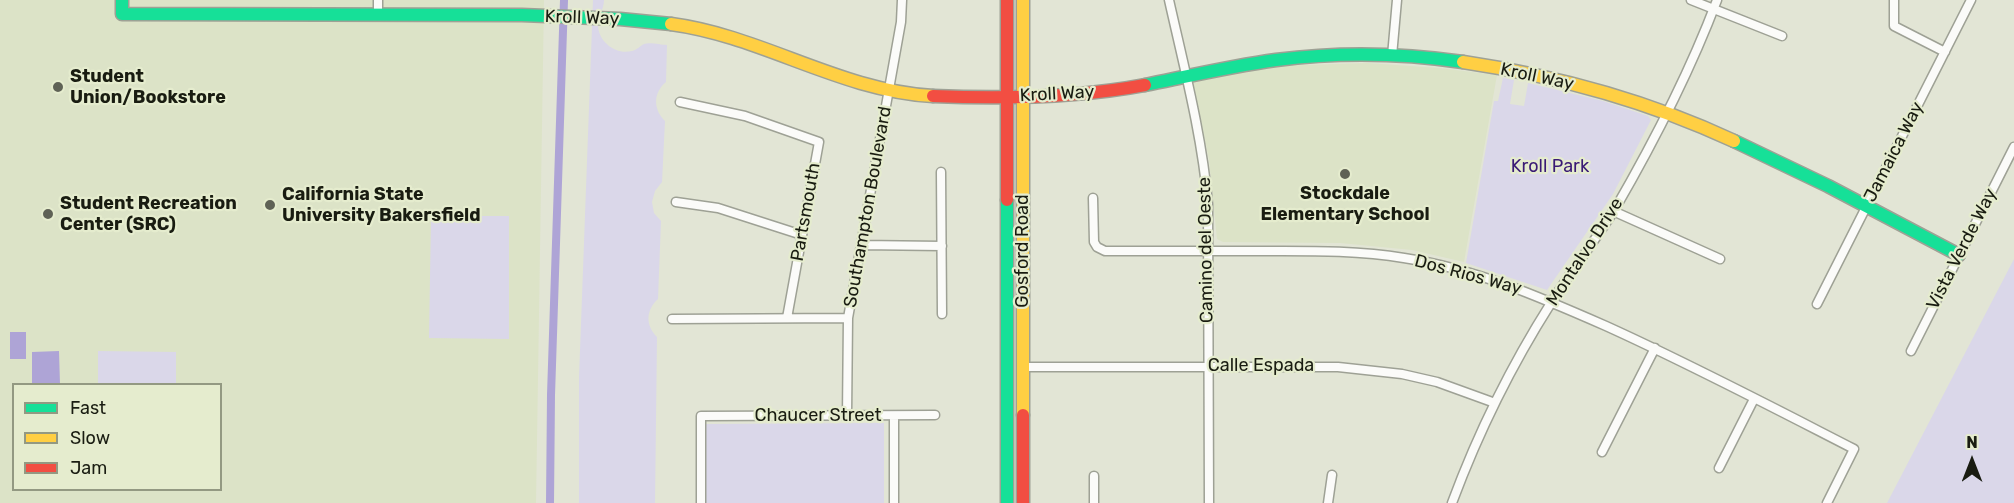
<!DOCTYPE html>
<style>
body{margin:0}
#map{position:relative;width:2014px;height:503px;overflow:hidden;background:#e2e5d5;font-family:Rubik,sans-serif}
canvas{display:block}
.legend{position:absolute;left:12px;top:383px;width:210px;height:108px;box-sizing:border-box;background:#e5ecce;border:2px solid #939982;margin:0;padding:8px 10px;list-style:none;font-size:18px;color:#191c11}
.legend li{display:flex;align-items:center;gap:12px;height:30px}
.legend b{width:30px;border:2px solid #939982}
.north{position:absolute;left:1942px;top:431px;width:60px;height:60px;-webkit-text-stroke:4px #e5ecce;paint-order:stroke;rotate:0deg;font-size:16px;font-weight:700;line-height:24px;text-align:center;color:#191c11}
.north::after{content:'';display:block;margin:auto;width:21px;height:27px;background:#191c11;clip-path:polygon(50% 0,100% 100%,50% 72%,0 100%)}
</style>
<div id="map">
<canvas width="2014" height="503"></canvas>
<ul class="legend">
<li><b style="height:8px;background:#16e098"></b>Fast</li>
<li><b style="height:8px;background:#ffcf43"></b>Slow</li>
<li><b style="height:8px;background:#f24e42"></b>Jam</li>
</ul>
<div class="north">N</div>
</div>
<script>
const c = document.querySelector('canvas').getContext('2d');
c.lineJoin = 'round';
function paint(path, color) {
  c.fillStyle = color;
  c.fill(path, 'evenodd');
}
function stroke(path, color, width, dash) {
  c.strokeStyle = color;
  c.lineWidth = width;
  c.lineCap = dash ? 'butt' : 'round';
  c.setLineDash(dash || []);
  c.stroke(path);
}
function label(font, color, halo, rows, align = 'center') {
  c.font = font + ' Rubik,sans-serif';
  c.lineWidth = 4.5;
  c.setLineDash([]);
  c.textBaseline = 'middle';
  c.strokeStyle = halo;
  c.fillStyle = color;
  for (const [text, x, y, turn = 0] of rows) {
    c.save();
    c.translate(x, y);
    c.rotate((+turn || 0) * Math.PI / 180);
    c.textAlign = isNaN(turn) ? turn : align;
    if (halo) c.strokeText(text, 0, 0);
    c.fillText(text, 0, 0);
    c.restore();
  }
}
paint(new Path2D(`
 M0,0h544l-8,503h-536zM14,384h206v106h-206z
 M1368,63l71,5 58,7 -33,187 -52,-12 -72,-7 -117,-1 -6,-3 -8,-79 -16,-79 78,-15z`), '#dce3c7');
paint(new Path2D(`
 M593,0h11c0,10 -7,17 -6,27 2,16 18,28 34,24 5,-1 8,-5 12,-7 6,-2 17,1 23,1l-1,37c-13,11 -13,27 -1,39l-3,61 -7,9 -3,11 2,11 7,8 -3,78c-12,11 -13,26 -1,38l-2,166h-76v-126z
 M1503,78l11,2 -4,24 14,2 4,-23 75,18 45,15 3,4 -38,74 -66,96 -81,-27 28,-162h4z
 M431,216h78v123l-80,-1z
 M2014,259v244h-127z
 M98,351l78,1v32h-78z
 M884,423v80h-178v-79z`), '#dad7e9');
paint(new Path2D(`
 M10,332h16v27h-16z
 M59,351l1,33h-28v-32z`), '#aea4d6');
stroke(new Path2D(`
 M550,503l1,-108 13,-395`), '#aea4d6', 8);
const street = new Path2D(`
 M378,0v14
 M1169,0c15,67 33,135 39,204l1,299
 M1691,0l91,36
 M1894,0v26l51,26
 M1392,56l5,-56
 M680,102l65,14 74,26 -32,176
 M941,172l1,142
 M1093,198l1,44 3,5 8,4c52,0 103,0 155,0 48,0 96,-1 144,7 72,11 136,39 202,68 84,38 166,81 248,123l-27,54
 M676,202l42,6 84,27
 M1613,211l107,48
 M861,245l81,1
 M1817,304l154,-304
 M672,319l176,-1
 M1911,351l103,-204
 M1023,367h315l64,7 35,8 58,21
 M847,416l1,-98 53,-296 1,-22
 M894,416v87
 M1602,452l53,-104
 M1719,468l35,-69
 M1094,476v27
 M701,503v-87l234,-1
 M1328,503l4,-28
 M1452,503c26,-70 59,-137 99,-200 20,-32 44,-62 64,-94 37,-64 76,-140 102,-209`);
const fast = new Path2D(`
 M122,0v14l400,1 98,4 51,5
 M1145,85c44,-9 87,-19 131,-25 61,-8 126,-7 187,2
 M1734,141l94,45 131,69
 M1007,200v303`);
const slow = new Path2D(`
 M1023,0v415
 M671,24c91,12 169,67 262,72
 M1463,62c94,14 185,39 271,79`);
const jam = new Path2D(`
 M1007,0v200
 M933,96c71,3 143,2 212,-11
 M1023,415v88`);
stroke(street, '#9ea195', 11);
stroke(fast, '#9ea195', 15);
stroke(slow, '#9ea195', 15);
stroke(jam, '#9ea195', 15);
stroke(street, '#fbfbf9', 8);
stroke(fast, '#16e098', 12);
stroke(slow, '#ffcf43', 12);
stroke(jam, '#f24e42', 12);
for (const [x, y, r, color] of [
 [58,87,6,"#5f6256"],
 [1345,174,6,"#5f6256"],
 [270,205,6,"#5f6256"],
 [48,214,6,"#5f6256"]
]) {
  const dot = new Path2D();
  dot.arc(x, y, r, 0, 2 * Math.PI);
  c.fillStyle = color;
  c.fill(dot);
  stroke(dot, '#e5ecce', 2);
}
label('18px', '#191c11', '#e5ecce', [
 ["Kroll Way",582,18,2],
 ["Kroll Way",1537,77,12],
 ["Kroll Way",1057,94,-3],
 ["Jamaica Way",1894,152,-63],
 ["Southampton Boulevard",868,207,-80],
 ["Partsmouth",806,212,-80],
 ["Vista Verde Way",1962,249,-63],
 ["Camino del Oeste",1206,250,-91],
 ["Gosford Road",1023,251,-90],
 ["Montalvo Drive",1585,252,-57],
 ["Dos Rios Way",1468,275,15],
 ["Calle Espada",1261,366],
 ["Chaucer Street",818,416]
]);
label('bold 18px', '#191c11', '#e5ecce', [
 ["Student",70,77],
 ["Union/Bookstore",70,98],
 ["Stockdale",1345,194,"center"],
 ["Elementary School",1345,215,"center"],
 ["California State",282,195],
 ["University Bakersfield",282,216],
 ["Student Recreation",60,204],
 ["Center (SRC)",60,225]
], 'left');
label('18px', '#3a1b75', '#e5ecce', [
 ["Kroll Park",1550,167]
]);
</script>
